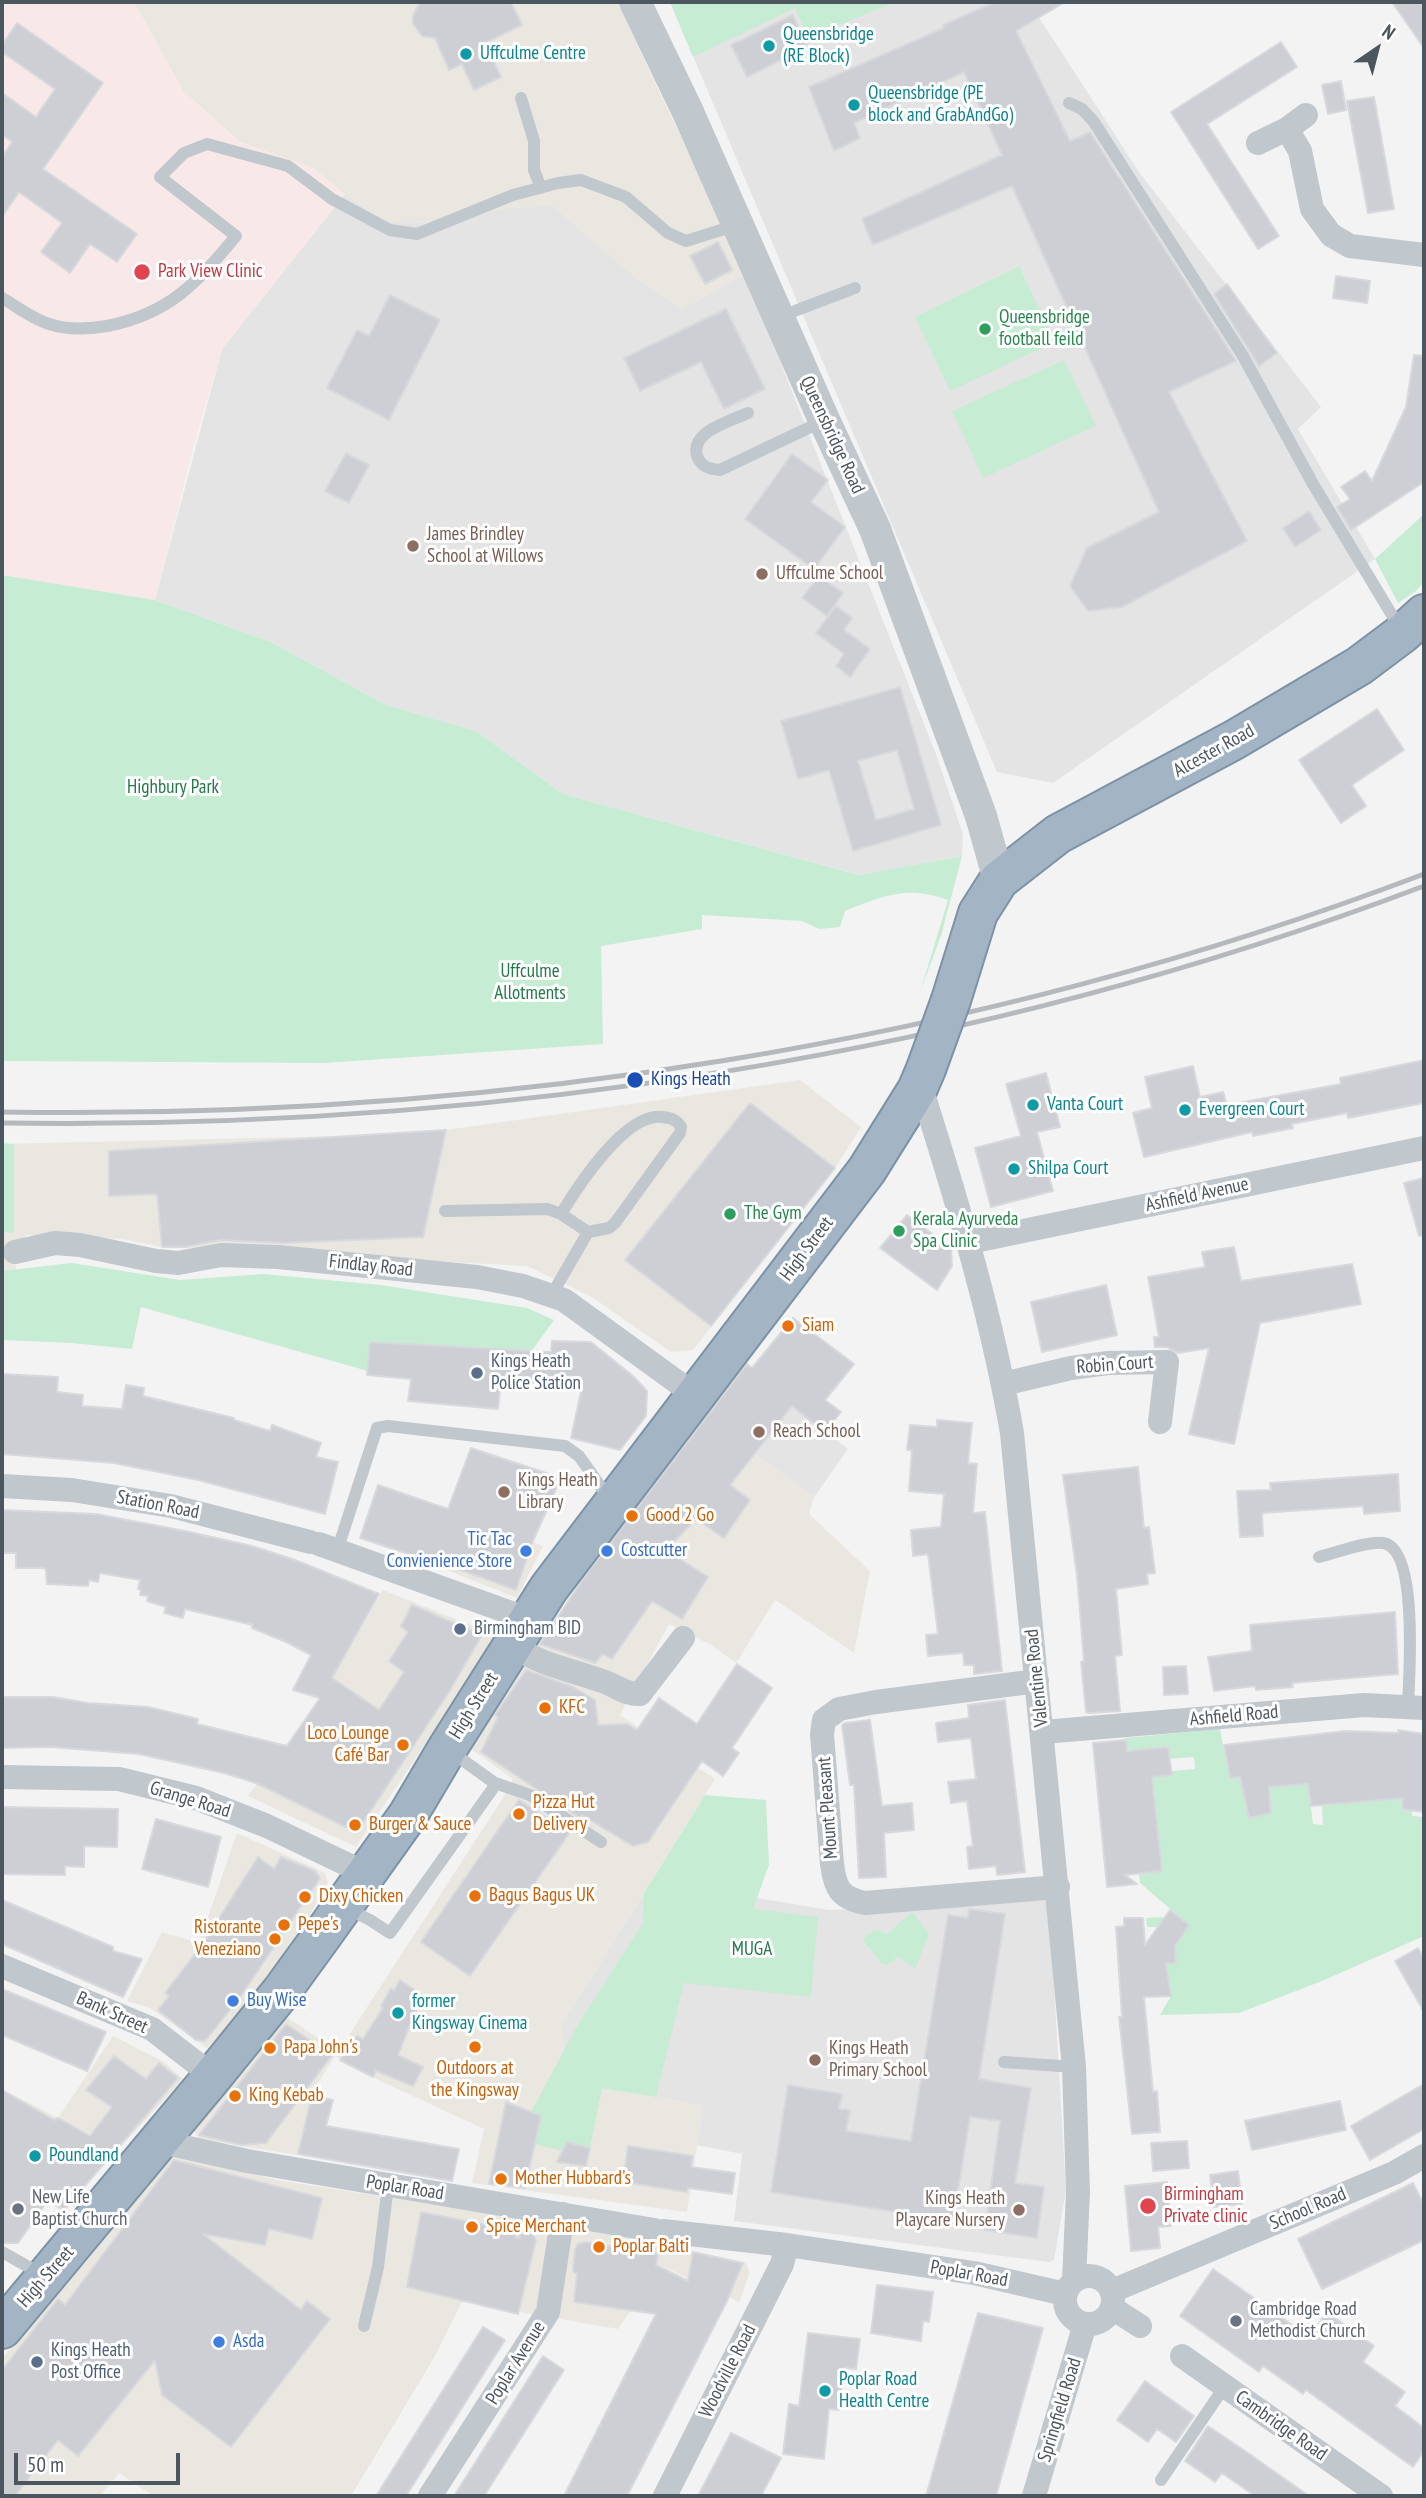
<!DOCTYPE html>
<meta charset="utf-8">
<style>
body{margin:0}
#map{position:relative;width:1426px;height:2498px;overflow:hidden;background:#f4f3f3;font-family:"PT Sans Narrow",sans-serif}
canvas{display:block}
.frame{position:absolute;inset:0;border:4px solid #4c565e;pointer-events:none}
.north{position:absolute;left:1342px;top:14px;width:70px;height:70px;-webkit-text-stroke:5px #fff;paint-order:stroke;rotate:35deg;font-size:19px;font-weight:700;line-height:28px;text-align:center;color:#4c565e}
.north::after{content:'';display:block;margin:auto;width:24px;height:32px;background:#4c565e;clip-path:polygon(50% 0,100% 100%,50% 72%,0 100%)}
.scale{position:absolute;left:14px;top:2453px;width:166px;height:32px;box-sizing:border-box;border:4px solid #4c565e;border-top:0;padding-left:9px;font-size:21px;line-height:24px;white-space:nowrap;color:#4c565e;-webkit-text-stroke:5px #fff;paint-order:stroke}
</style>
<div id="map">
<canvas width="1426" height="2498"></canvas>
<div class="frame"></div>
<div class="north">N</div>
<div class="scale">50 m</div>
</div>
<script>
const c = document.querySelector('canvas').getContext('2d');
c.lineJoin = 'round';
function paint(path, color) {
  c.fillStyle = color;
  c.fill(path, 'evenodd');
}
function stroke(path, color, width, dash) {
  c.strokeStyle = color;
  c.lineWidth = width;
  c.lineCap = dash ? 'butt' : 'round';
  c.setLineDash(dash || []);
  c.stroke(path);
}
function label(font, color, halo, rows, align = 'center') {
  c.font = font + ' "PT Sans Narrow",sans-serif';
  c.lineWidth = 6;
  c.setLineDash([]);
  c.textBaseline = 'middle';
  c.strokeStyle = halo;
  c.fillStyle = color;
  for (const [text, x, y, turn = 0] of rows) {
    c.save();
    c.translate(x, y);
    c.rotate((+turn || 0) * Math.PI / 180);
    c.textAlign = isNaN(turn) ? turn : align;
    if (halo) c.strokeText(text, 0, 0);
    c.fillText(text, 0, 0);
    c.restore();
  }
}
paint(new Path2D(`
 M134,2h483l128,271 -63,36 -49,-33 -189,-53 -60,-1 -39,-28 -32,-26 -73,-26 -57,-51z
 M800,1080l61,47 -26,41 -142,182 -22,2 -79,-55 -65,-31 -365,-19 -39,-8 -95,-4 -13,8 1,28h-14v-127l336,-8 108,-6z
 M694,1431l48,36 12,-14 60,44 -5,17 61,57 -16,82 -79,-53 -39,63 -25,-18 -42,-21 -49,91 95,64 -153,245 70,68 71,14 -16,106 -215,-29 12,-54 -114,-53 -35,-20 -23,36 -15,63 -98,-16 -7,-11 91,-114 55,38 165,-254 10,-19 -42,-30 110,-169z
 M452,1509l91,37 -26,52 -83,-33z
 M383,1590l115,46 -142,211 -108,-51 73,-98z
 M237,1833l88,40 3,10 -30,53 -66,85 -25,27 -57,-40 -23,-7 35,-69 37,11z
 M113,2036l51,26 19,17 -121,132 -60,-38v-84l56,29z
 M173,2154l104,26 300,47 169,36 4,9 -11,30 -77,-36 -44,63 -156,-27 -27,54 -84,140h-198l-34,-23 -19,23h-98v-138l88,-101z`), '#eae7e1');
paint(new Path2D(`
 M670,2h359l110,170 182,235 -23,22 77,130 -322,224 -56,-11z
 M345,194l39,28 60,1 60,-14 48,-3 81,70 49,33 63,-36 191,481 27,80 -1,22 -102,19 -297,-81 -87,-63 -90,-26 -115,-63 -116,-42 67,-251z
 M742,1368l106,81 -34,48 -60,-44 -12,14 -48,-36z
 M652,1880l177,30 220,-10 17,290 -12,70 -5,2 -315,-41 8,-67 -45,-9 6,-39 -71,-14 -67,-37 -3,-31z`), '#e5e4e4');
paint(new Path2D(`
 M9,2h125l49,89 57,51 73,26 32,26 -123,155 -28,95 -39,156 -153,-25v-569z`), '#f9e8e8');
paint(new Path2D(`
 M670,2h225l-87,36 -13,-30 -102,49z
 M1019,266l36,76 -105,49 -35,-74z
 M1064,360l32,66 -113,52 -31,-67z
 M1424,514v68l-8,9 -18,12 -23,-44z
 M2,575l153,25 116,42 115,63 90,26 87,63 296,81 103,-19 -21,80 -21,56 28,-92c-41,-15 -64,-4 -103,11l-5,16 -21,2 -17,-8 -100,-6v14l-101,17 2,98 -278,19 -323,-2z
 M2,1143l12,1v89l-12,-1z
 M72,1263l108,17 83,-6 118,11 146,23 27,12 -23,32 -163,19 -227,-64 -9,42 -60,-6 -70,-3v-69z
 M1220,1729l9,48h11l9,41 22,-5 -4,-37 11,10 22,-1 7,-12 6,51 10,1 -1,-19 53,-6 32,-32 -5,41 10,1v6l12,1v119l-102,45 -83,32 -79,2 11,-19 -12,-33h17l-1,-12 -14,-24h-14l-1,-9 19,-1 19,15 5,-7 -49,-42 -1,-10 23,-2 -3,-27 -31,-56 25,-12 19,-1v-4l23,-2 -1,-12 -25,2 -1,-12 -41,4 -2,-13z
 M705,1795l61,5 3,65 -16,44 65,8 -7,80 -127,-14 -28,114 -54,-9 -12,60 -23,-6 -5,9 -27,-7 -4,-32 45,-84 67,-105 1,-30z
 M912,1912l17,22 -14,35 -20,-14 1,6 -11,4 -4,-2 -18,-23 4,-6 10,-4 10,4z`), '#c7ecd4');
const building = new Path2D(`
 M420,2h91l11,23 -37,18 16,34 -27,13 -12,-26 -13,6 -14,-32 -13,-2 -9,-12v-8z
 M996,2h69l-49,29 54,110 20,-9 146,229 -67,31 78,149 -125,66 -34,4 -18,-25 17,-38 72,-36 -147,-326 -139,59 -11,-26 140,-64 -38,-83 -110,51 6,15 -26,13 -25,-64 135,-59 -1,-3z
 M1392,2h32v46z
 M793,15l14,32 -60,30 -16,-32z
 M17,23l86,60 -60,86 94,65 -20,28 -27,-18 -20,29 -29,-21 21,-29 -43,-31 -17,25v-60l10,-15 -10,-7v-42l34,24 19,-28 -53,-37v-7z
 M1281,42l16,25 -90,57 72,112 -21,13 -87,-137z
 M1341,81l5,29 -18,4 -6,-29z
 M1374,97l20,112 -26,4 -21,-112z
 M718,242l14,28 -27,14 -15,-28z
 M1336,276l34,5 -3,22 -34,-5z
 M1227,284l50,69 -18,13 -45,-72z
 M390,295l50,25 -51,100 -62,-32 30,-58 12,6z
 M726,309l39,80 -41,20 -23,-47 -61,29 -16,-33z
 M1414,355l10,1v126l-73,48 -14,-23 13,-8 -9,-12 24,-16 7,10 34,-74z
 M346,453l23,12 -20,38 -24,-12z
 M792,454l36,26 -17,22 34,25 -31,42 -69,-50z
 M1309,511l12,19 -26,17 -12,-19z
 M819,576l24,17 -16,23 -25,-18z
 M836,606l16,12 -8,12 26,19 -20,28 -14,-11 8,-12 -28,-21z
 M900,687l41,138 -88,26 -24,-81 -31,9 -17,-58zM897,750l17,59 -38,11 -18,-59z
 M1377,709l27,41 -52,35 14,21 -25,17 -42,-63z
 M1424,1060v43l-76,15 -1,-5 -55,11 1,4 -40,8 -1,-4 -108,25 -11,-44 19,-5 -7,-31 48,-11 7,31 23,-5 4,13 114,-21 -1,-6z
 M1046,1073l14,54 -23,5 16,59 -62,16 -16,-59 46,-12 -15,-52z
 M750,1103l85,65 -124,158 -86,-66z
 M446,1130l-23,107 -140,6 -62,-3 -36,7h-23l-5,-53 -48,2v-45z
 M1424,1178v57l-5,1 -15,-53z
 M907,1215l44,33 1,18 -15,24 -57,-42z
 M1234,1247l7,34 111,-17 9,40 -101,19 -26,121 -45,-10 20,-86 -31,5 -11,-6h-12l-1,-10h5l-11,-60 57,-10 -3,-15z
 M1106,1285l11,50 -75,17 -11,-50z
 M793,1318l61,46 -29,36 16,12 -16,20 -33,-26 -62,79 20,15 -26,38 -28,-19 -30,31 42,27 -26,42 -30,-18 -40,58 -9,-5 -8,9 -55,-19 43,-65 164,-215 5,4z
 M552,1341l39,1 43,35 13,14 -1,25 -26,34 -49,-12 11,-51 -81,-7 -3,29 -90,-8 3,-22 -44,-4 3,-33 181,10z
 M2,1374l56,3 -1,15 26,3 -1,11 40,3 4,-24 18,3 -1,8 91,22v2l36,11 2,-6 49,18 -5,14 22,5 -13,52 -127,-34 -84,-17 -112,-9z
 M937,1420l35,3 -4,40 9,1 -4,49 12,-1 17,159 -28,3v-9h-10l-1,-12 -35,3 -2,-21 12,-1 -10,-80 -15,2 -2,-26 30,-3 3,-33 -35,-3 3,-41h-5l3,-25 27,2z
 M471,1448l90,30 -28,63 -17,49 -94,-34 -1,2 -61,-20 18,-53 70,24z
 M1138,1467l6,61 5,-1 6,46 -8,1 1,10 -32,5 6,66 -7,1 5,55 -30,2 -4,-1 -5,-50 3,-1 -7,-86 -14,-100z
 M1398,1474l2,37 -36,3 -1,-8 -101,7 1,23 -23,1 -3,-46 34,-1 -1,-7z
 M2,1510l94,4 89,17 67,15 43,14 84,34 -47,84 47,32 25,-38 -15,-11 19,-29 -7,-6 11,-21 70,30 -33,57 -89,135 -8,3 -96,-47 -32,-10 -85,-19 -88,-7 -49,1v-51h51l35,6 60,4 50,12 -1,5 90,22 33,-48 -27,-8 18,-35 -25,-13 -34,-14 1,-3 -68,-16 -2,9 -19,-5 2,-6 -19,-6 1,-5 -8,-1 1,-5 -3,-1 2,-9 -40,-7 -2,9 -9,-2 -1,6 -41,-2 -1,-14 -2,-2h-28v-15h-14z
 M1395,1612l3,62 -106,9 1,4 -37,3 -1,-4 -41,5 -6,-34 44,-6 -2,-26z
 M737,1664l35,24 -40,60 7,5 -16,23 -21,-15 -54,81 -15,4 -51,-31 -2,3 -99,-66 17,-35 -3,-2 31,-45 47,17 22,13 3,25 29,-1 10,6 22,-32 38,26z
 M1186,1666l2,28 -24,1 -1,-28z
 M1005,1700l20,172 -28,3 -1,-9 -27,3 -2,-22 6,-1 -6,-45 -16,2 -3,-21 28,-3 -5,-41 -33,4 -2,-19 33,-5 -1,-13z
 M870,1720l12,86 30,-3 2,27 -30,3 2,44 -27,1 -5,-93h-4l-8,-60 3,-2z
 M1398,1730l26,4v78l-22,-3 1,-11 -92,8 -3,-22 -39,3 2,26 -22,5 -9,-41 -10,1 -6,-33 122,-14 52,2z
 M1126,1740l1,11 41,-4 4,28 -20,2 10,94 -37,4 12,9 -30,3 -14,-144z
 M519,1800l51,32 -100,144 -49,-34z
 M2,1807l116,2 -1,38 -33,-1v21l-19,-1v9l-63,-1z
 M156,1819l65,18 -13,50 -66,-18z
 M258,1857l16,12 7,-12 34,14 5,7 -79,118 -36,45 -9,-1 -38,-30 11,-14 -4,-3 37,-48z
 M2,1900l111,47v4l29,8 -19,38 -121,-53z
 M969,1909l36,5 -26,165 52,9 -16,95 29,4 -7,51 -52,-8 15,-109 -30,-4 -17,104 -182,-29 17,-107 54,9 -3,15 11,1 -4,21 65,10 37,-226 20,3z
 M1170,1910l19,15 -14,21 1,17h-10l5,33 -27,1 9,95 4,-1 3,41 -28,2 -13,-117h3l-6,-90 8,-1v-8h19l2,27z
 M1418,1948l6,11v53l-29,-51z
 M400,1980l22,15 -24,60 25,12 -10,19 -37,-15 -3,6 -33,-17 17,-24 6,3 20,-31 -2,-2 10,-18 3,3z
 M2,1989l104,43 -19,39 -85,-36z
 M286,2024l46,31 -66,88 -25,2 -42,-10z
 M114,2056l32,23 13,-16 19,15 -114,132 -16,-10 -30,43h-16v-153l52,30 4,-2 32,18 22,-29 -26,-17z
 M1424,2084v45l-54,31 -19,-34z
 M312,2095l21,5 -7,26 133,23 -7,32 -154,-27z
 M1340,2101l6,29 -94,20 -7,-29z
 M506,2102l35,14 -16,72 -36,-4z
 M1187,2141l2,27 -36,3 -2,-28z
 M567,2142l23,6 -4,18 -29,-4z
 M628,2146l65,10 -2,11 44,6 -3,21 -44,-6 -1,4 -64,-10z
 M174,2160l148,38 -10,41 -43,-10 -4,16 -62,-11 98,76 6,-9 23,18 -99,128 -69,-52 -7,-35 -77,96 -20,-16 -43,56h-13v-126l56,-71 7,6z
 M1238,2171l4,33 -28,3 -4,-32z
 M1167,2182l4,44 -13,1 2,21 -29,3 -6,-65z
 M1413,2183l11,22v35l-102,49 -24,-50z
 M421,2212l95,19 -1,6 4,1 3,-6 10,2 4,6 -18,74 -111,-27z
 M585,2242l73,12 -2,11 32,16 5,-29 50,11 -17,40 -99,193h-63l92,-182 -82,-12 3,-28 -4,-3 2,-21 3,-6z
 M1213,2269l96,68 18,-25 47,34 -11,16 42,30 -10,14 29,22v23l-11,16 -107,-77 -3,4 -40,-28 -4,6 -79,-56z
 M877,2285l56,7 -4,30 -6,-1 -2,20 -50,-8z
 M978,2313l65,15 -47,168h-70z
 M483,2327l22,13 -99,156h-30z
 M808,2333l52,6 -4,30 -12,-1 -5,42 -10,-1 -5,50 -41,-5 6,-50 10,2z
 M543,2356l21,14 -80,126h-30z
 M1145,2381l49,35 -18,26 -19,-13 -9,13 -31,-22z
 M1208,2426l40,27 61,43h-54l-33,-23 -7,9 -30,-21z
 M731,2433l50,25 -20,38h-63z`);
paint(building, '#cdcfd4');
stroke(building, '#d7d9dd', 2);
const trunk = new Path2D(`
 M951,1000l27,-87 21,-33 59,-46 176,-94 125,-74 44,-33 21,-19
 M2,2329l211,-253 68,-84 40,-55 87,-122 39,-66 102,-161 318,-418 50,-80 9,-21`);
stroke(trunk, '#7b92a7', 42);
stroke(new Path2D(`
 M521,98l13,43v29l7,18
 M1069,103l13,6 12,13 149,234 70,128 88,146
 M2,298c14,8 31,21 47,26 18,6 40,5 58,2 62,-12 90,-43 129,-90l-76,-59 24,-24 23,-9 81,22 44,33 58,31 27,4 96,-39 45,-12 23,-3 45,17 42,36 18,8 51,-16
 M779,317l76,-29
 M748,413c-17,8 -58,18 -51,43 4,11 13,13 23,14l103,-49
 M445,1211l103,-2 13,5 27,18 -37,64
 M561,1214c17,-28 64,-101 101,-97 9,1 14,2 19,10l-1,6 -65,90 -6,5 -21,4
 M337,1551l40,-123 11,-2 177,20 14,10 31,44
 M1319,1557c17,-4 47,-16 64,-14 36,5 26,135 25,163
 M495,1783l35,12 71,47
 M346,1908l24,12 20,13 106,-149 -46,-33
 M1004,2062l70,5
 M2,2252l41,23
 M364,2326l14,-59 10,-81
 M1161,2480l64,-94`), '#c0c7cd', 12);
stroke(new Path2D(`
 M1287,129l13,22 12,58 19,26 19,11 74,9
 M1258,143l29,-14 19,-14
 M917,1090l8,10c35,111 67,218 87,333l62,634 4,125 -4,88
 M970,1242l454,-94
 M15,1252l40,-9 25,2 76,16 22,2 43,-8 57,2 199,20 46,9 41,14 131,95
 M1003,1384l68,-16 37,-5 59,-1 -7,60
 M2,1486l70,4 99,16 139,36
 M319,1544l209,75
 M512,1645c31,21 54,23 87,35 15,4 26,15 41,14l43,-56
 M1037,1681l-161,21 -37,7 -15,11 -2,14 10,130c3,24 8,34 33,39l193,-16
 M1043,1732l321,-27 60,3
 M2,1777l117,2 77,19 71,28 100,48
 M2,1966l150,63 61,47
 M157,2141l90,20 407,69
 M663,2231l124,14 187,28 91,21
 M1065 2300a24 24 0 1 1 48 0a24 24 0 1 1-48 0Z
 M1112,2291l282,-118 30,-17
 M1112,2308l28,18
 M1182,2356l199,140
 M430,2496l118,-184 15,-98
 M665,2496l117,-232 5,-19
 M1034,2496l51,-172`), '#c0c7cd', 24);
stroke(new Path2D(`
 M635,2l52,108 137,310 51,109 106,287 18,64`), '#c0c7cd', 32);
stroke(trunk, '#a3b5c4', 38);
stroke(new Path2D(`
 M2,1112c482,8 970,-66 1422,-238
 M2,1123c483,7 969,-65 1422,-237`), '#b5b8bc', 5);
const trunkBridge = new Path2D(`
 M926,1069l25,-69`);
stroke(trunkBridge, '#7b92a7', 42, []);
stroke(trunkBridge, '#a3b5c4', 38);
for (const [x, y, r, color] of [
 [769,46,7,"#0f9aa8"],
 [466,54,7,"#0f9aa8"],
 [854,105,7,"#0f9aa8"],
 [142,272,9,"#e0444e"],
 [985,329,7,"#2e9e5b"],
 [413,546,7,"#8d6e63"],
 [762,574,7,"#8d6e63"],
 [635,1080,9,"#1a4fb4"],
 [1033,1105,7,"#0f9aa8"],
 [1185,1110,7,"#0f9aa8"],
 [1014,1169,7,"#0f9aa8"],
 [730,1214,7,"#2e9e5b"],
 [899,1231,7,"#2e9e5b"],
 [788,1326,7,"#e8710a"],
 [477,1373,7,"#5c6f8a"],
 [759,1432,7,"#8d6e63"],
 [504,1492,7,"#8d6e63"],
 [632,1516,7,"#e8710a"],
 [526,1551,7,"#3f7fe0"],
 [607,1551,7,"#3f7fe0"],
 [460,1629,7,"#5c6f8a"],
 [545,1708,7,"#e8710a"],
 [403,1745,7,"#e8710a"],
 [519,1814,7,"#e8710a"],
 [355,1825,7,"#e8710a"],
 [475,1896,7,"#e8710a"],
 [305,1897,7,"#e8710a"],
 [284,1925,7,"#e8710a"],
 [275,1939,7,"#e8710a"],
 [233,2001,7,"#3f7fe0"],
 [398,2013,7,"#0f9aa8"],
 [475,2047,7,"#e8710a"],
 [270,2048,7,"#e8710a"],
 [815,2060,7,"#8d6e63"],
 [235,2096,7,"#e8710a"],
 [35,2156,7,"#0f9aa8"],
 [501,2179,7,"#e8710a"],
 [1148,2206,9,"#e0444e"],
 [18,2209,7,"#6b7280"],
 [1019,2210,7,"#8d6e63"],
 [472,2227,7,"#e8710a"],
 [599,2247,7,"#e8710a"],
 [1236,2321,7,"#6b7280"],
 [219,2342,7,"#3f7fe0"],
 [37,2362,7,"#5c6f8a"],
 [825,2391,7,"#0f9aa8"]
]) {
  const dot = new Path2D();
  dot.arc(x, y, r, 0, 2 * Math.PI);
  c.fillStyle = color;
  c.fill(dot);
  stroke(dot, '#fff', 2.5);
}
label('19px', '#0d838f', '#fff', [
 ["Queensbridge",783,35],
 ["(RE Block)",783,57],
 ["Uffculme Centre",480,54],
 ["Queensbridge (PE",868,94],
 ["block and GrabAndGo)",868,116],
 ["Vanta Court",1047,1105],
 ["Evergreen Court",1199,1110],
 ["Shilpa Court",1028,1169],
 ["former",412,2002],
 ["Kingsway Cinema",412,2024],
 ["Poundland",49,2156],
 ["Poplar Road",839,2380],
 ["Health Centre",839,2402]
], 'left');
label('19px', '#be3a42', '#fff', [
 ["Park View Clinic",158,272],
 ["Birmingham",1164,2195],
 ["Private clinic",1164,2217]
], 'left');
label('19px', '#27864d', '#fff', [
 ["Queensbridge",999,318],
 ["football feild",999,340],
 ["The Gym",744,1214],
 ["Kerala Ayurveda",913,1220],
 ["Spa Clinic",913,1242]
], 'left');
label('19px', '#4c565e', '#fff', [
 ["Queensbridge Road",832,435,65],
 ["Alcester Road",1214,751,-29],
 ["Ashfield Avenue",1197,1195,-12],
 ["High Street",807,1249,-53],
 ["Findlay Road",371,1266,6],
 ["Robin Court",1115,1365,-4],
 ["Station Road",158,1505,11],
 ["Valentine Road",1037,1678,-96],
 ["High Street",474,1706,-58],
 ["Ashfield Road",1234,1716,-5],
 ["Grange Road",190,1800,17],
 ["Mount Pleasant",828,1808,-94],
 ["Bank Street",112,2013,24],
 ["Poplar Road",405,2188,9],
 ["School Road",1308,2209,-23],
 ["Poplar Road",969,2274,10],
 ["High Street",46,2277,-49],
 ["Poplar Avenue",516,2363,-58],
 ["Woodville Road",728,2371,-63],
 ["Springfield Road",1060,2410,-73],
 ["Cambridge Road",1281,2426,35]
]);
label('19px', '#785e54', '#fff', [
 ["James Brindley",427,535],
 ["School at Willows",427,557],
 ["Uffculme School",776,574],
 ["Reach School",773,1432],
 ["Kings Heath",518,1481],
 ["Library",518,1503],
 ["Kings Heath",829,2049],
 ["Primary School",829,2071],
 ["Kings Heath",1005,2199,"right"],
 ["Playcare Nursery",1005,2221,"right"]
], 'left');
label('19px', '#23794a', '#fff', [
 ["Highbury Park",173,788],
 ["Uffculme",530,972],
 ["Allotments",530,994],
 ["MUGA",752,1950]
]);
label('19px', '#164399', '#fff', [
 ["Kings Heath",651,1080]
], 'left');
label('19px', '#c56008', '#fff', [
 ["Siam",802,1326],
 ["Good 2 Go",646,1516],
 ["KFC",559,1708],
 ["Loco Lounge",389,1734,"right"],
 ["Café Bar",389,1756,"right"],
 ["Pizza Hut",533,1803],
 ["Delivery",533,1825],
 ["Burger & Sauce",369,1825],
 ["Bagus Bagus UK",489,1896],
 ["Dixy Chicken",319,1897],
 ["Pepe's",298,1925],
 ["Ristorante",261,1928,"right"],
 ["Veneziano",261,1950,"right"],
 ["Papa John's",284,2048],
 ["Outdoors at",475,2069,"center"],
 ["the Kingsway",475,2091,"center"],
 ["King Kebab",249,2096],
 ["Mother Hubbard's",515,2179],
 ["Spice Merchant",486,2227],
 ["Poplar Balti",613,2247]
], 'left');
label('19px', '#4e5e75', '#fff', [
 ["Kings Heath",491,1362],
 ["Police Station",491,1384],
 ["Birmingham BID",474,1629],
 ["Kings Heath",51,2351],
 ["Post Office",51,2373]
], 'left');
label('19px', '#366cbe', '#fff', [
 ["Tic Tac",512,1540,"right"],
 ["Convienience Store",512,1562,"right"],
 ["Costcutter",621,1551],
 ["Buy Wise",247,2001],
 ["Asda",233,2342]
], 'left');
label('19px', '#5b616d', '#fff', [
 ["New Life",32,2198],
 ["Baptist Church",32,2220],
 ["Cambridge Road",1250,2310],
 ["Methodist Church",1250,2332]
], 'left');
</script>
